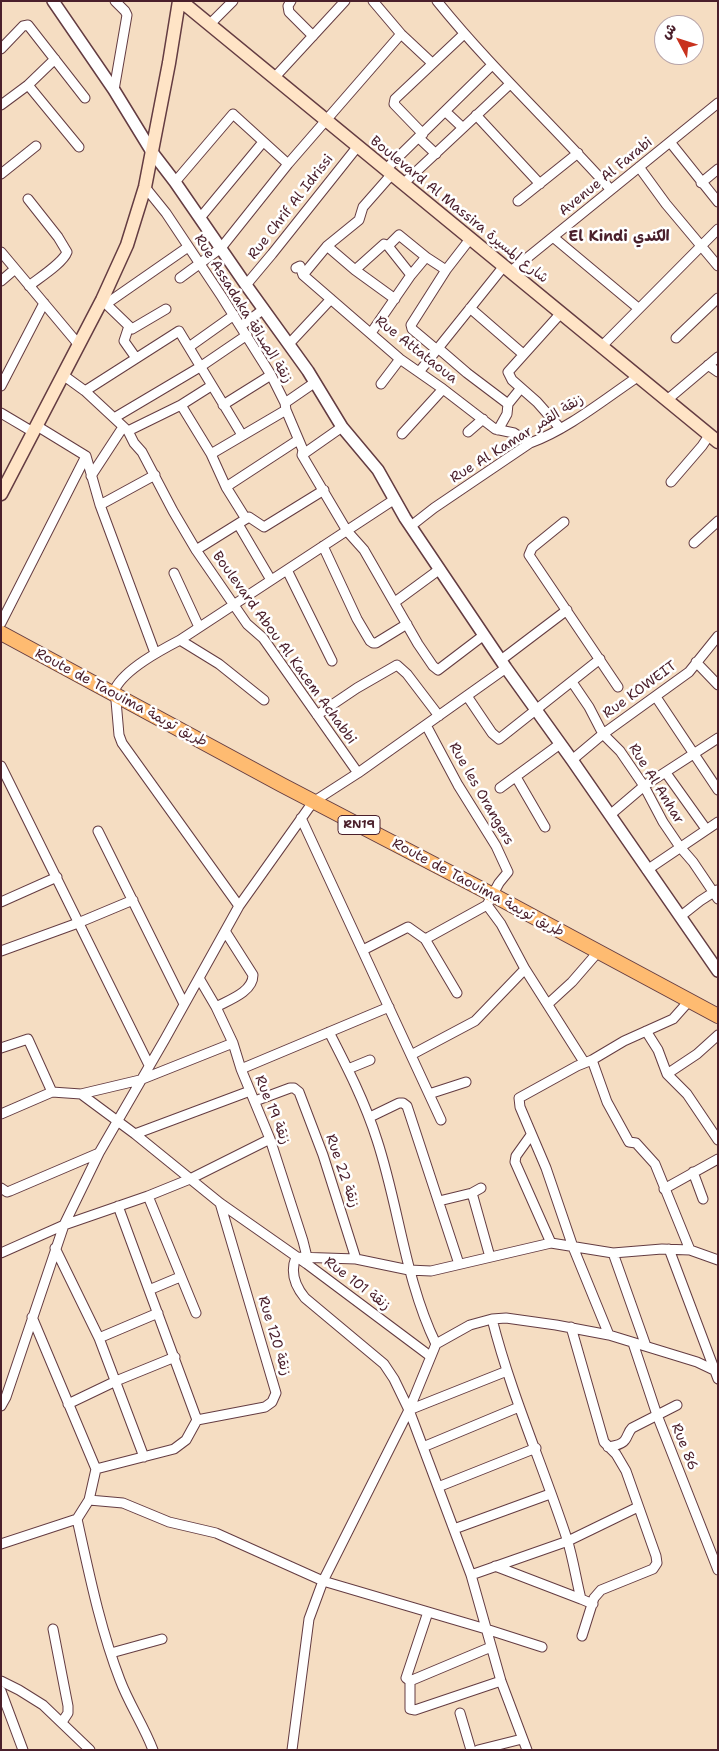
<!DOCTYPE html>
<meta charset="utf-8">
<style>
body{margin:0}
#map{position:relative;width:719px;height:1751px;overflow:hidden;background:#f5ddc2;font-family:"Shantell Sans","Playpen Sans Arabic",sans-serif}
canvas{display:block}
.frame{position:absolute;inset:0;border:2px solid #4a1f2b;pointer-events:none}
.north{position:absolute;left:654px;top:15px;width:50px;height:50px;box-sizing:border-box;background:#fff;border:1px solid #b7a5aa;border-radius:50%;rotate:310deg;font-size:14px;font-weight:700;line-height:20px;text-align:center;color:#4a1f2b}
.north::after{content:'';display:block;margin:auto;width:18px;height:22px;background:#c8321e;clip-path:polygon(50% 0,100% 100%,50% 72%,0 100%)}
</style>
<div id="map">
<canvas width="719" height="1751"></canvas>
<div class="frame"></div>
<div class="north">ش</div>
</div>
<script>
const c = document.querySelector('canvas').getContext('2d');
c.lineJoin = 'round';
function stroke(path, color, width, dash) {
  c.strokeStyle = color;
  c.lineWidth = width;
  c.lineCap = dash ? 'butt' : 'round';
  c.setLineDash(dash || []);
  c.stroke(path);
}
function label(font, color, halo, rows, align = 'center') {
  c.font = font + ' "Shantell Sans","Playpen Sans Arabic",sans-serif';
  c.lineWidth = 5;
  c.setLineDash([]);
  c.textBaseline = 'middle';
  c.strokeStyle = halo;
  c.fillStyle = color;
  for (const [text, x, y, turn = 0] of rows) {
    c.save();
    c.translate(x, y);
    c.rotate((+turn || 0) * Math.PI / 180);
    c.textAlign = isNaN(turn) ? turn : align;
    if (halo) c.strokeText(text, 0, 0);
    c.fillText(text, 0, 0);
    c.restore();
  }
}
const minor = new Path2D(`
 M291,1l-3,5 1,6 24,24
 M373,1l28,33 31,29
 M437,1c54,67 117,125 174,189
 M210,24l23,-23
 M1,49l22,-23 5,-1 57,73
 M275,77l70,-76
 M28,85l51,62
 M114,90l13,-75 -2,-4 -10,-10
 M1,105l27,-20 27,-26
 M446,112l17,16
 M476,115l64,69
 M423,134l-29,-30 1,-5 69,-65
 M419,138l17,16
 M670,142l48,60
 M639,167l27,37 52,62
 M386,169l106,-104
 M1,174l35,-28
 M175,182l58,-68 55,50
 M404,183l106,-99
 M701,183l17,-14
 M145,187l21,26 56,84 49,78 14,28 1,7 17,40 -1,5 45,76 17,19 54,94 15,22 5,4 46,-35
 M28,199l30,38 9,15c-4,11 -28,26 -38,34
 M518,201l60,-48
 M200,218l63,-76
 M553,237l85,71
 M327,246l28,24 40,29
 M388,246l11,-11 27,22
 M1,252l78,93
 M296,268l4,-2 3,9 97,84 43,30 52,40 19,4 16,10
 M355,270l29,-26 4,2 23,29
 M511,271l207,-168
 M303,275l24,-29 32,-26 4,-13 29,-33
 M180,278l41,-30 67,-84 113,-130
 M1,281l14,-12
 M246,285l26,-31 86,-108
 M103,301l29,28 34,-20
 M106,304l82,-57
 M470,308l53,46
 M129,326l-5,15 12,17
 M241,326l23,-17
 M371,333l40,-58 15,-18 20,13
 M676,338l42,-40
 M289,344l42,-45
 M602,346l116,-117
 M189,347l45,-32
 M438,348l29,25 41,31
 M437,350l-25,-21 -1,-4 35,-55 24,-31
 M708,365l10,7
 M419,372l85,-106
 M63,375l22,16 43,40 6,12 8,9 31,59 23,39 51,74 16,14 95,135
 M381,384l19,-25
 M1,386l43,-83
 M85,391l94,-60 63,104
 M667,400l51,-43
 M285,403l29,-20
 M181,405l30,49 15,33 20,32
 M223,405l48,-30
 M1,413l32,19
 M114,418l86,-51 47,-32
 M37,426l49,30
 M560,428l-23,-26 -25,-22 -4,-8 53,-59
 M498,430l9,-16 1,-10 13,-16
 M128,431l53,-26 30,-19
 M468,432l15,-13
 M402,434l41,-45
 M211,454l75,-44
 M302,455l40,-28
 M86,456l14,49 55,148
 M91,476l32,-49
 M671,482l31,-36 8,-12
 M226,487l72,-47
 M100,505l55,-30
 M564,522l-32,26 -3,7 89,132
 M238,524l33,56
 M411,526l23,-18 96,-65c37,-13 76,-45 109,-67
 M694,543l24,-22
 M323,546l34,73 13,22 3,2h3l31,-19
 M196,550l53,-33 15,10 60,-37
 M287,570l45,91
 M174,573l25,54
 M395,602l45,-33
 M1,623l85,-167
 M180,640l39,24 45,36
 M501,660l66,-50
 M696,662l22,23
 M572,682l17,25 14,27 17,17 24,35 19,36 17,25 13,15 25,37
 M467,696l25,37 7,6 101,-80
 M656,697l62,93
 M317,715l40,-27 40,-23 10,9 32,42
 M572,760l31,-26 86,-62 29,-36
 M1,766l148,299
 M666,773l40,56
 M516,777l29,50
 M500,788l60,-44
 M610,815l34,-29 74,-48
 M301,818l140,302
 M98,831l86,173
 M647,870l71,-48
 M1,902l56,-25
 M487,905l14,19 24,45 59,93
 M239,906l-117,-163 -3,-8 -4,-46c10,-20 46,-39 65,-49l215,-141
 M681,916l19,-15 17,-11
 M425,939l32,54
 M363,950l45,-23 17,12 4,-2 58,-32 12,-22 9,-11 -12,-26 -38,-61 -32,-60
 M1,951l77,-28 55,-23
 M199,978l17,29 17,36 8,26 29,70 33,102 4,16
 M548,1004l24,-22 26,-30
 M216,1007c13,-7 37,-15 37,-32l-28,-44
 M646,1031l12,19 9,24 20,20 31,46
 M329,1032c18,35 36,70 48,108 22,67 28,140 59,204
 M1,1048l27,-9 24,53
 M411,1055l64,-34 50,-52
 M592,1060l15,42 22,40 7,1 19,21 35,86
 M241,1069l148,-62
 M348,1069l22,-9
 M667,1074l30,-20 21,-19
 M81,1094l54,40 85,69 87,61 123,92
 M429,1094l37,-12
 M255,1101l35,-13h4l5,4 24,63 33,104
 M1,1114l51,-22 29,2 59,-14 93,-37
 M370,1117l29,-14h4l4,3 52,158
 M135,1134l115,-43
 M531,1135l-15,21 -1,6 36,81
 M693,1172l10,27
 M1,1188l6,4 3,-1 89,-38
 M664,1189l54,-30
 M472,1193l18,64
 M148,1196l48,117
 M439,1201l33,-8 9,-5
 M55,1248l44,90 45,119
 M669,1249l49,130
 M1,1253l63,-28 84,-29 42,-17 80,-40
 M613,1253l33,93
 M149,1290l31,-13
 M32,1317l64,152 -7,31 -12,19c12,54 23,109 43,161 9,24 24,46 33,70
 M492,1319c19,75 51,147 75,220 6,19 9,40 14,60l12,5
 M571,1327l33,115 12,12 10,17 30,85 1,7 -4,6 -52,21 -7,8 -12,38
 M609,1335l-36,-88 -27,-79 -26,-61 -1,-9 58,-32 15,-6 32,-19 49,-22 16,-18
 M99,1338l59,-25
 M633,1343l24,72 61,155
 M68,1404l48,-23 59,-24
 M1,1406l5,-9 58,-172 35,-72 66,-114 74,-133 74,-104 45,-29 148,-105
 M409,1410l-15,-31 -10,-15 -79,-66c-10,-12 -15,-26 -9,-41l60,2 53,11 22,1 120,-28 62,10 49,-4 28,1 28,10
 M197,1420l68,-13 7,-5 4,-9 -56,-190
 M423,1447l96,-40
 M608,1447c5,-1 14,-2 17,-7 3,-4 3,-8 7,-12l45,-23
 M96,1469l78,-20 12,-9 11,-20 -79,-214
 M438,1487l98,-39
 M89,1500l34,3 46,19 47,11 107,48 163,48 56,18
 M454,1529l96,-35
 M1,1544l76,-25
 M495,1566l86,33
 M471,1575l97,-34 70,-34
 M428,1612l-22,66 4,3v28l5,1 86,-29
 M53,1629l15,77v7l-6,9
 M111,1653l51,-14
 M1,1681l18,9 24,15 47,45
 M410,1681l81,-34
 M1,1691l22,59
 M460,1713l11,37
 M292,1750l17,-131 14,-38 86,-171 98,-39
 M478,1750l44,-11
 M527,1750l-26,-69 -30,-106 -62,-165 27,-66 34,-19 22,-6 14,-1 50,7 53,10 88,27 21,10`);
const tertiary = new Path2D(`
 M53,1l61,89 38,62 23,30 71,103 62,86 34,56 36,43 27,48 101,150 66,92 146,211`);
const secondary = new Path2D(`
 M181,1l537,441
 M1,494l101,-194 25,-55 18,-58 24,-124 10,-62`);
const primary = new Path2D(`
 M1,633l281,152 211,110 225,121`);
stroke(minor, '#643c42', 11);
stroke(tertiary, '#643c42', 14);
stroke(secondary, '#643c42', 15);
stroke(primary, '#643c42', 16);
stroke(minor, '#fff', 9);
stroke(tertiary, '#fff', 11);
stroke(secondary, '#ffe4c6', 12);
stroke(primary, '#febb71', 14);
for (const [x, y, w] of [
 [359,825,42]
]) {
  const box = new Path2D();
  box.roundRect(x - w / 2, y - 9.5, w, 19, 4);
  c.fillStyle = '#fff';
  c.fill(box);
  stroke(box, '#4a1f2b', 1);
}
label('bold 12px', '#4a1f2b', null, [
 ["RN19",359,825]
]);
label('14px', '#4a1f2b', '#fff', [
 ["Avenue Al Farabi",606,177,-39],
 ["Rue Chrif Al Idrissi",291,207,-52],
 ["Boulevard Al Massira شارع المسيرة",459,210,39],
 ["Rue Assadaka زنقة الصداقة",243,309,58],
 ["Rue Attataoua",416,350,38],
 ["Rue Al Kamar زنقة القمر",517,439,-32],
 ["Boulevard Abou Al Kacem Achabbi",284,648,54],
 ["Rue KOWEIT",640,690,-36],
 ["Route de Taouima طريق تويمة",121,698,28],
 ["Rue Al Anhar",656,784,58],
 ["Rue les Orangers",481,794,60],
 ["Route de Taouima طريق تويمة",478,888,28],
 ["Rue 19 زنقة",272,1110,68],
 ["Rue 22 زنقة",342,1171,71],
 ["Rue 101 زنقة",357,1284,37],
 ["Rue 120 زنقة",274,1336,73],
 ["Rue 86",684,1447,68]
]);
label('bold 15px', '#4a1f2b', '#fff', [
 ["El Kindi الكندي",619,237]
]);
</script>
